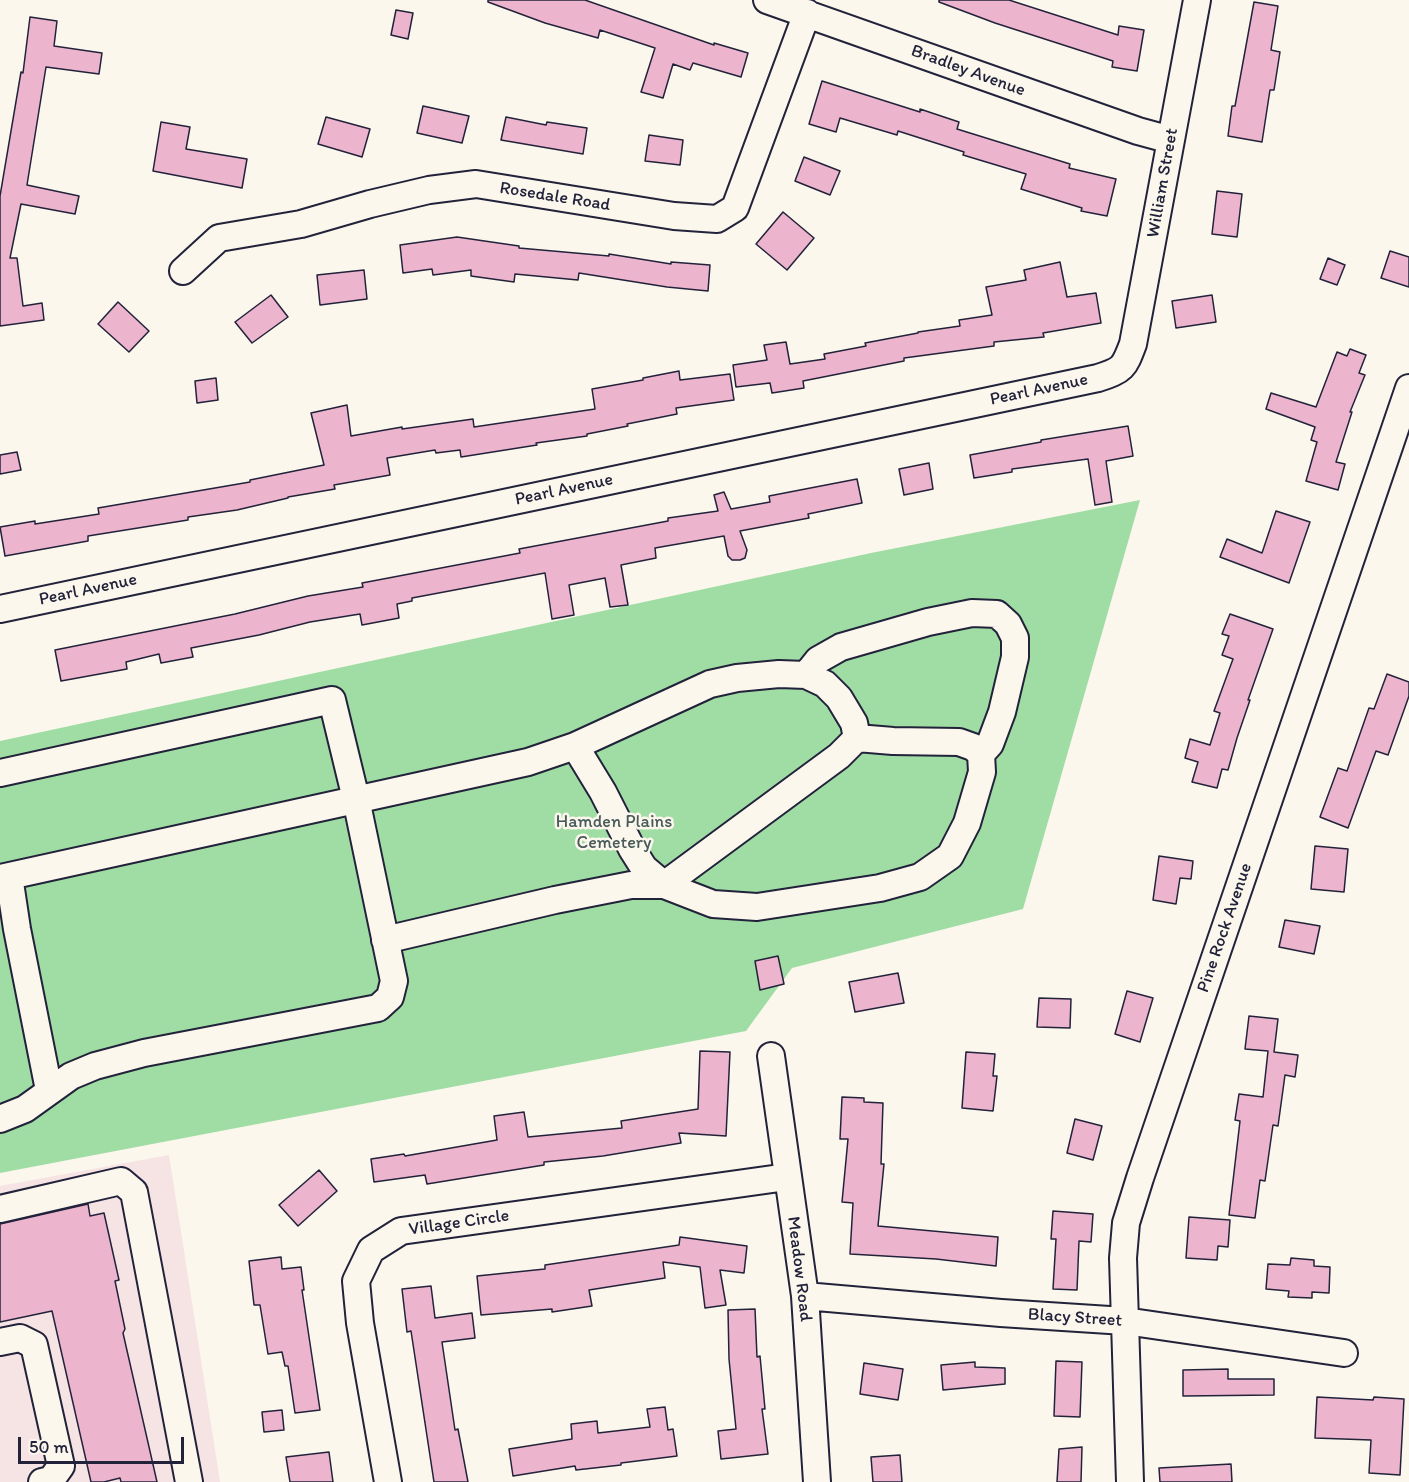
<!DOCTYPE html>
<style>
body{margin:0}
#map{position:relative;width:1409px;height:1482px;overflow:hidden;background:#fbf7ec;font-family:Itim,sans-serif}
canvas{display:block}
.scale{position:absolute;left:18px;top:1437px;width:166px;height:27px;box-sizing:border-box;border:3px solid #22223b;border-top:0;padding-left:8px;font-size:18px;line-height:21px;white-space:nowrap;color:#22223b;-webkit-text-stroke:4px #fbf7ec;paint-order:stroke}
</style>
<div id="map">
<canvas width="1409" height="1482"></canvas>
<div class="scale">50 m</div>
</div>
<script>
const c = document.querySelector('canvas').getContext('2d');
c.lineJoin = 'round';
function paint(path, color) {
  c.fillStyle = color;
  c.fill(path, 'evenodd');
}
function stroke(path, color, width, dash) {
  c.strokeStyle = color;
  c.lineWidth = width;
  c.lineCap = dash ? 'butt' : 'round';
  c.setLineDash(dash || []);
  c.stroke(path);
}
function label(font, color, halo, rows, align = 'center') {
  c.font = font + ' Itim,sans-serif';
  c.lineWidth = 5;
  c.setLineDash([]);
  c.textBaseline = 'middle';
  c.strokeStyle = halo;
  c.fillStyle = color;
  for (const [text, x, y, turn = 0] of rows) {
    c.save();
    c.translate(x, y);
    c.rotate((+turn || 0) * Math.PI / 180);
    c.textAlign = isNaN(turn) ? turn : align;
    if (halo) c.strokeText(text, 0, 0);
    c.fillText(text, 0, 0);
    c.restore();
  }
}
paint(new Path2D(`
 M169,1155l51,327h-220v-296z`), '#f6e3e3');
paint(new Path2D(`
 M1140,500l-117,409 -231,59 -46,63 -746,142v-432l871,-188z`), '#a0dda4');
const building = new Path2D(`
 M488,0h97l129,45v-2l34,10 -7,24 -48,-14 -3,7 -17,-6 -10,34 -22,-6 14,-44 -55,-18 -2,8 -53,-15 -57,-21z
 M939,0h70l109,35 1,-9 25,4 -7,41 -25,-4 1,-6 -118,-38 -56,-21z
 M1254,2l24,4 -7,44 9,2 -6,38h-4l-8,52 -34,-6 4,-30h3z
 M396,10l17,3 -5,26 -17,-4z
 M30,17l27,4 -3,25 48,7 -3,21 -53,-7 -19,118 52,11 -4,18 -54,-10 -11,54h7l6,48 19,-3 2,17 -44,6v-130l21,-124 2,1z
 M822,81l98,31v-3l39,13 -2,7 113,35 -1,4 47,11 -9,37 -26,-5 1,-3 -61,-19 5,-15 -63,-19 1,-3 -66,-21 -1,4 -57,-17 -4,14 -27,-8z
 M423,106l46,10 -7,27 -45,-10z
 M326,117l44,12 -8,28 -44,-13z
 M506,117l40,8 1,-3 40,6 -4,26 -82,-14z
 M161,122l29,5 -4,22 61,10 -5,29 -89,-17z
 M649,135l34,5 -3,25 -35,-4z
 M804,157l36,14 -10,24 -35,-14z
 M1217,191l25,3 -5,43 -25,-3z
 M783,212l31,26 -27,32 -31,-26z
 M457,237l62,9v2l90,8v-2l62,10v-2l39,3 -2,26 -41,-4 -88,-14 -1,7 -63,-6 -1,8 -43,-6v-6l-38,5 -1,-6 -29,4 -3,-28z
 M1390,251l19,6v30l-28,-9z
 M1328,258l17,7 -8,20 -17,-6z
 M1060,262l7,35 29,-4 5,30 -58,10 1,4 -50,5v4l-90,12v3l-101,20 1,7 -32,5 -2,-10 -34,4 -3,-22 34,-5 -3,-15 22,-3 4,22 35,-5 -1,-5 42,-8 -1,-3 53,-10v-1l42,-6 -1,-6 33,-5 -6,-28 40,-7 -2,-10z
 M364,270l3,29 -47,6 -3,-30z
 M271,295l17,22 -36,26 -17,-21z
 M1212,295l4,27 -40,6 -4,-27z
 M118,302l31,29 -20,21 -31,-28z
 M1350,349l16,6 -7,18 6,2 -15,37h2l-16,50 9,2 -7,26 -32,-9 11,-39 -6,-2 4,-13 -49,-18 5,-16 45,14 21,-55 10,4z
 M679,371l1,9 50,-6 4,26 -58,8 1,6 -50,10 1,2 -41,8v2l-51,7 1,2 -76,12 -1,-7 -24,3 -1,-3 -48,8 3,17 -56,10 1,4 -47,8v1l-51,12 -49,7v3l-100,16v5l-83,15 -5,-29 35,-6v3l64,-10 -1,-6 152,-26v-2l74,-15 -13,-52 36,-8 4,31 51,-9v2l71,-10 1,8 121,-18 -3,-20 51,-9v-2z
 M216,378l2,22 -21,3 -2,-22z
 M1128,426l5,30 -27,5 6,41 -17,3 -7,-46 -76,10v3l-38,6 -4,-23 71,-13v-2z
 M17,452l4,18 -21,4v-19z
 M929,463l4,26 -29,6 -5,-26z
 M857,479l5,24 -54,11 1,4 -69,13 7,19 -2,8 -5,2h-8l-4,-4 -4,-20 -69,12 1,10 -35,7 7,40 -18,2 -5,-29 -36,7 5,30 -22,4 -7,-46 -133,25v3l-15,3 2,14 -37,7 -2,-11 -50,8 -51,13 -68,13 2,9 -32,6 -2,-9 -33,8 1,7 -66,12 -6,-31 180,-36 73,-18 55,-9 -1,-4 158,-30 -1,-4 149,-28v-3l50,-7 -4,-16 10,-3 7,17 39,-7 -1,-6z
 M1276,511l34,11 -21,61 -69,-26 7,-18 35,14z
 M1230,614l43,15 -25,71h2l-13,38 -9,32 -6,-1 -5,19 -25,-6 6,-20 -13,-4 5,-19 20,6 10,-32 -6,-2 19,-52 -11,-4 7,-19 -7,-2z
 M1387,674l22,8v14l-21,59 -12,-4 -28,77 -28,-11 18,-49 9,3 22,-63 5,1z
 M1315,846l33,3 -4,43 -33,-3z
 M1159,856l34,5 -2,18 -11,-1 -4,26 -23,-4z
 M1285,920l35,6 -6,28 -35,-7z
 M778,956l6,28 -24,6 -5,-29z
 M898,973l6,30 -49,9 -6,-30z
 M1127,991l26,7 -13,44 -25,-8z
 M1039,998l32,1 -1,29 -33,-1z
 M1249,1016l29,3 -4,33 24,3 -3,22 -10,-2 -7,51 -5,-1 -8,56 -5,-1 -5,38 -26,-3 11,-94 -5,-1 4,-26 24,3 5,-46 -23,-2z
 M700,1051l30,1 -4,84 -47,-3 2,10 -78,13 -59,6v3l-117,19 -2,-9 -51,7 -3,-23 33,-5 1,2 92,-16 -3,-24 30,-4 4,25 94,-9 -1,-7 77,-12z
 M966,1052l29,2 -2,22h4l-4,35 -31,-3z
 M842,1097l22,1v4l19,1 -2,61h3l-6,62 120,11 -2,29 -60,-7 -86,-5 3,-51 -11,-1 6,-63h-8z
 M1075,1119l27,7 -9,34 -26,-7z
 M319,1170l18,21 -39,35 -19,-21z
 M88,1204l2,12 14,-3 15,67 -4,1 10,48 -2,4 34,149h-36l-1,-4 -16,4h-13l-39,-171 -52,11v-98z
 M1053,1211l40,3 -2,28 -12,-1 -2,49 -24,-1 3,-50h-5z
 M1189,1217l41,3 -2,27 -10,-1 -1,14 -31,-2z
 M680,1237l67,9 -3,27 -24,-3 6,35 -21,3 -5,-41 -37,-5 2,16 -76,12 3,16 -40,6v-3l-71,6 -4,-39 68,-7v-4l134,-20z
 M281,1257l1,12 19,-2 3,23h-2l18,120 -25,3 -7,-47h-3l-3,-14 -14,2 -8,-49h-6l-5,-44z
 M1291,1258l23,2v6l16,1 -1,26 -17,-1v6l-24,-1 1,-6 -23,-2 2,-25 22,1z
 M431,1286l4,32 37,-5 3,25 -33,4 13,88 3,-1 10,53h-34l-23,-151 -4,1 -5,-43z
 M755,1309l2,48 3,-1 5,53h-3l6,45 -47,5 -3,-28 18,-2 -7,-70 -1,-49z
 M1056,1361l26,1 -2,55 -26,-1z
 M975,1362v5l30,1v16l-62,6 -2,-25z
 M864,1363l39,6 -5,31 -38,-6z
 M1228,1369v10h46v16l-91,1v-26z
 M1317,1397l56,3 1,-3 30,2 -4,76 -31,-2 2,-33 -56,-2z
 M665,1407l3,23 5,-1 4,27 -56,7v2l-45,5 -1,-4 -62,10 -4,-27 63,-10 -1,-15 26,-3 1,12 52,-6 -3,-18z
 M282,1410l2,20 -20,2 -2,-20z
 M1082,1447l-1,35h-24l2,-33z
 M329,1452l4,30h-43l-4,-25z
 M900,1455l2,27h-29l-2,-25z
 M1231,1464l1,18h-72l-1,-14z`);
paint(building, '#ecb5cd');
stroke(building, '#22223b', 1.5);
const minor = new Path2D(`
 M767,0l371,131 33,9
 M183,271l36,-33 82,-14 69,-20 59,-14 47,-6 198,32 43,3 18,-11 72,-195
 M0,609l1098,-231c25,-8 26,-10 35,-34l64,-344
 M806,675l12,-15 23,-13 87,-25 44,-9 25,1 11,10 7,14v19l-13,55 -12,32 -9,10
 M0,773l332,-73 24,99 38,182 -4,16 -12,11 -234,45 -49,13 -24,10 -46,33 -25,10
 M9,876l8,53 32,161
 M0,878l528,-116 47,-16 135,-62 27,-6 42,-4 27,1 19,9 14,14 15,25 3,15 -18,18 -175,129 -20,-17 -12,-19 -29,-57 -28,-46
 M385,940l170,-40 76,-15h33l49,19 44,3 123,-19 40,-11 30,-21 17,-33 15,-51 -1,-18 -8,-7 -14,-5 -66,-1 -36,-3
 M771,1056l34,240 12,186
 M0,1209l121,-28 13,11 55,290
 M805,1296l196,17 124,8 219,32
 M0,1342l20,-4 14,7 27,121 -10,14 -9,2
 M388,1482l-28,-159 -4,-42 15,-31 30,-19 386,-54
 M1130,1482l-7,-224 3,-35 14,-45 269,-790`);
stroke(minor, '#22223b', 30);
stroke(minor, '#fbf7ec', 26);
label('18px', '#22223b', '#fbf7ec', [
 ["Bradley Avenue",968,71,20],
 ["William Street",1163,183,-80],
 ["Rosedale Road",555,197,9],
 ["Pearl Avenue",1039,390,-12],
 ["Pearl Avenue",564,490,-12],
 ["Pearl Avenue",88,590,-12],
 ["Pine Rock Avenue",1225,928,-71],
 ["Village Circle",459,1223,-8],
 ["Meadow Road",799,1269,83],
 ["Blacy Street",1075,1318,4]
]);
label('18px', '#485a5a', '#fbf7ec', [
 ["Hamden Plains",614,822],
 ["Cemetery",614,843]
]);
</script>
